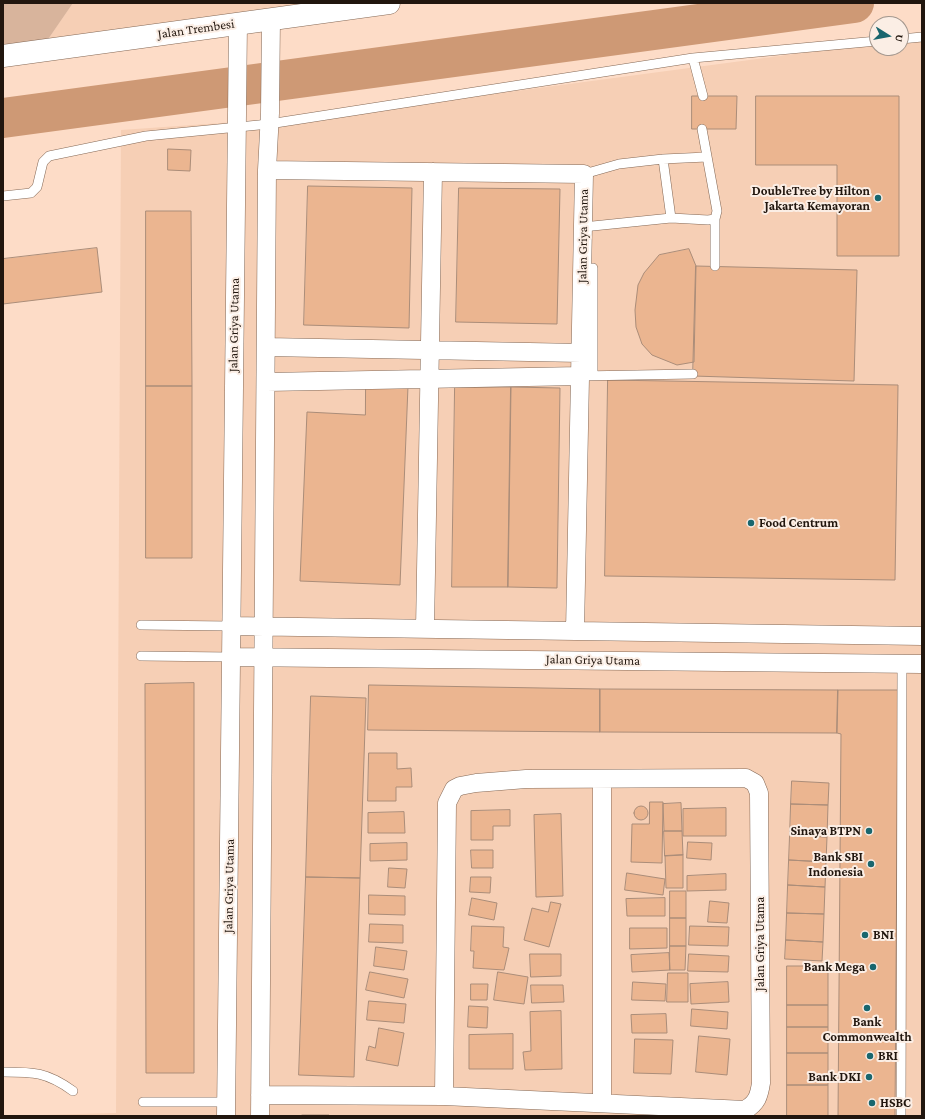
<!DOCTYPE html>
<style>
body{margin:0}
#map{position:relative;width:925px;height:1119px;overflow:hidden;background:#fddcc7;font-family:"Crimson Pro",serif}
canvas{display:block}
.frame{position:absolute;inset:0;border:4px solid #21160e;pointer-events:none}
.north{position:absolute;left:869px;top:16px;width:40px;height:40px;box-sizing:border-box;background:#fbeee5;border:1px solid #a4988f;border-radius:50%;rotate:101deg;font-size:11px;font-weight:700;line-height:16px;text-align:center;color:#21160e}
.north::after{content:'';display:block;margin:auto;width:14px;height:18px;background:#19666e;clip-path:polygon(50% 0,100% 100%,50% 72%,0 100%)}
</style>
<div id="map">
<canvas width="925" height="1119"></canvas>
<div class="frame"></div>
<div class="north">U</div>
</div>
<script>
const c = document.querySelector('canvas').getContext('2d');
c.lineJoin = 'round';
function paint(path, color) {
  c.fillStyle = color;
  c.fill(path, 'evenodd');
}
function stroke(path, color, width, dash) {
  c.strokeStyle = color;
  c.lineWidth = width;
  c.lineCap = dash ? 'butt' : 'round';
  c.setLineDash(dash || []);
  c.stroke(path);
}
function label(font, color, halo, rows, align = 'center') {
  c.font = font + ' "Crimson Pro",serif';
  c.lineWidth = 4;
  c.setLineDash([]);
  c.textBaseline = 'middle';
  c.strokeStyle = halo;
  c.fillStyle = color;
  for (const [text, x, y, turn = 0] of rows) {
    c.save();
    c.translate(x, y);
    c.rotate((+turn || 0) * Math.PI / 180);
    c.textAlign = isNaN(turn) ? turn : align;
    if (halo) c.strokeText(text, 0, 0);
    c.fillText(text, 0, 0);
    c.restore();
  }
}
paint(new Path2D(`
 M73,3h330l-363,48z
 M922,37v1079h-919l113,-3 5,-983 215,-15 541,-72v5h24v-8z`), '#f6cfb5');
paint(new Path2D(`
 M3,3h70l-33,48 -37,5z`), '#d8b49c');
stroke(new Path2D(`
 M3,118l851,-115`), '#ce9975', 40);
const building = new Path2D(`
 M692,96h45l-1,33h-44z
 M756,96h143v160h-62v-91h-81z
 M168,149l23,1 -1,21 -22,-1z
 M308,186l104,2 -3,140 -105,-3z
 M459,188l101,1 -3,135 -101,-2z
 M146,211h45l1,175h-46z
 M97,248l5,44 -99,12v-45z
 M689,249l7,17 -2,96 -17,3 -25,-10 -10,-11 -6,-17 -1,-17 3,-25 6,-12 15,-18z
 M696,266l161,4 -3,111 -161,-5z
 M608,380l290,5 -3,195 -290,-4z
 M366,384l42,2 -8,199 -100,-4 7,-169 58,3z
 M146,386h46v172h-46z
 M455,387h56l-3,200h-56z
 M511,387l49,1 -3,200 -49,-1z
 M194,683v390h-48l-1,-389z
 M369,685l231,4v43l-232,-2z
 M600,689l238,1 -1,43 -237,-1z
 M838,690h60l-3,426h-57l3,-382 -4,-1z
 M311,696l55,2 -6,180 -54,-1z
 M369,753h28v16l14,-1 1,19h-16v14h-28z
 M792,781l37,2 -1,22 -37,-1z
 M650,802h13l-1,61 -31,-1 1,-38h17z
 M681,803l1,28h-18l-1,-27z
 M791,804l37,1 -1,32 -37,-2z
 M634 813a7 7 0 1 1 14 0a7 7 0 1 1-14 0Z
 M726,808v28h-43v-27z
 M510,810v16h-17v14h-22v-29z
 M404,812l1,21h-37v-20z
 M561,814l2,82 -27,1 -2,-82z
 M664,831h18l1,24 -18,1z
 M790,835l37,2 -1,25 -37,-2z
 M688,842l24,1 -1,17 -24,-2z
 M407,843v17l-37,1v-17z
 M471,850h22v18h-21z
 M683,855v33h-17l-1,-32z
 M789,860l37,2 -1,25 -37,-2z
 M389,868l18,1 -2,19 -17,-1z
 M627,873l38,6 -2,16 -38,-5z
 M726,874v16l-39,1v-15z
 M306,877l54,1 -6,199 -55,-2z
 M471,877h20l-1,16 -20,-1z
 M788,885l37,2 -1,27 -37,-1z
 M670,891h16v27h-16z
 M369,895l36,1v19l-36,-1z
 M472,898l25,5 -3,17 -25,-5z
 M665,898v18h-38l-1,-17z
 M710,901l19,2 -2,20 -19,-1z
 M551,902l10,2 -12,43 -25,-7 8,-32 16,4z
 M787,913l37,1 -1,28 -37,-2z
 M670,918h16v28h-16z
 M370,924l33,1v18l-34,-1z
 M472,926l32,1 -1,20 6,1 -5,22 -31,-2 1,-17h-3z
 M690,926l39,1 -1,19 -39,-1z
 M630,928h37v20l-37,1z
 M786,940l37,2 -1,19 -37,-2z
 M670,946h16l-1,24h-15z
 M376,947l31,4 -3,19 -30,-4z
 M669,953l1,17 -38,2 -1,-17z
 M530,954h31v22l-30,1z
 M689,954l40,2 -1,16 -40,-1z
 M787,966h41v39h-41z
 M370,972l38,7 -4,19 -38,-8z
 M498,972l30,5 -4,27 -30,-4z
 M668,973h20v29h-21z
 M633,982l33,2 -1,17 -33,-1z
 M728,982l1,20 -38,2 -1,-20z
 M471,984h17l-1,16h-16z
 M531,985h32l1,17 -32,1z
 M369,1001l37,3 -2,19 -37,-3z
 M787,1005h41v22h-41z
 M469,1006l19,1 -1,21 -19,-1z
 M692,1009l36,3 -1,17 -36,-3z
 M561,1011l1,58 -37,1 -2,-18 8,-1 -1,-39z
 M666,1014l1,19h-35l-1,-18z
 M787,1027h41v26h-41z
 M379,1028l25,5 -6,33 -32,-6 3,-14 6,2z
 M513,1034v35h-44v-34z
 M699,1036l31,3 -3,36 -31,-3z
 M635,1039l38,1 -2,34 -37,-1z
 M787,1053h41v32h-41z
 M787,1085h41v31h-41z
 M302,1115h27v1h-27z`);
paint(building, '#ebb590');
stroke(building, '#ab8d79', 1);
const service = new Path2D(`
 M901,39l21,-2
 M693,58l10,38
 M663,159l8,59
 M584,174l35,-10 44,-5 44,-2
 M3,196l28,-3 6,-6 6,-25 6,-6 97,-20 123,-12 424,-66 184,-17
 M715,219v47
 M583,227l88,-9 37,2 7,-1 2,-8 -15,-82
 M593,268v107
 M580,376l113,-2
 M141,625l89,1
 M141,656l90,1
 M3,1072c31,0 44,0 70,19
 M143,1102h83
 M901,1116l1,-453`);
const minor = new Path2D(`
 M267,170l317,4 -9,457
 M267,347l314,6
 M267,382l313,-6
 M230,626l692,10
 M425,629l8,-457
 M231,657l691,7
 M602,779v324
 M260,1095l184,1 301,14c12,-7 14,-14 16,-27l-2,-290 -4,-10 -9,-5 -220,1 -50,4 -16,3 -6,3 -7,14 -3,293
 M226,1116l12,-1093
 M260,1116l7,-946 3,-57 1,-94`);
const tertiary = new Path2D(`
 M3,56l386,-53`);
stroke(service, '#856956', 10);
stroke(minor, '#856956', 19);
stroke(tertiary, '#856956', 23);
stroke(service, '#fff', 9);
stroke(minor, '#fff', 18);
stroke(tertiary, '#fff', 22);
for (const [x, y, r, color] of [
 [878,198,4,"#19666e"],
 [751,523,4,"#19666e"],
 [869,831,4,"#19666e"],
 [871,864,4,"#19666e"],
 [865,935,4,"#19666e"],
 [873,967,4,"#19666e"],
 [867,1008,4,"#19666e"],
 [870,1056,4,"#19666e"],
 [869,1077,4,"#19666e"],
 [872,1103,4,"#19666e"]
]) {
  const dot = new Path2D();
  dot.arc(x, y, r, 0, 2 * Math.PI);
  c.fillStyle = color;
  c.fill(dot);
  stroke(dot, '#fbeee5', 1.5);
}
label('13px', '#21160e', '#fbeee5', [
 ["Jalan Trembesi",196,29,-8],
 ["Jalan Griya Utama",583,236,-89],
 ["Jalan Griya Utama",234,325,-89],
 ["Jalan Griya Utama",593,660,1],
 ["Jalan Griya Utama",229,886,-89],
 ["Jalan Griya Utama",760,944,-90]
]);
label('bold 13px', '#21160e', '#fbeee5', [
 ["DoubleTree by Hilton",870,191],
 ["Jakarta Kemayoran",870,206],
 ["Food Centrum",759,523,"left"],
 ["Sinaya BTPN",861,831],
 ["Bank SBI",863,857],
 ["Indonesia",863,872],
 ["BNI",873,935,"left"],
 ["Bank Mega",865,967],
 ["Bank",867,1022,"center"],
 ["Commonwealth",867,1037,"center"],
 ["BRI",878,1056,"left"],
 ["Bank DKI",861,1077],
 ["HSBC",880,1103,"left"]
], 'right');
</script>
